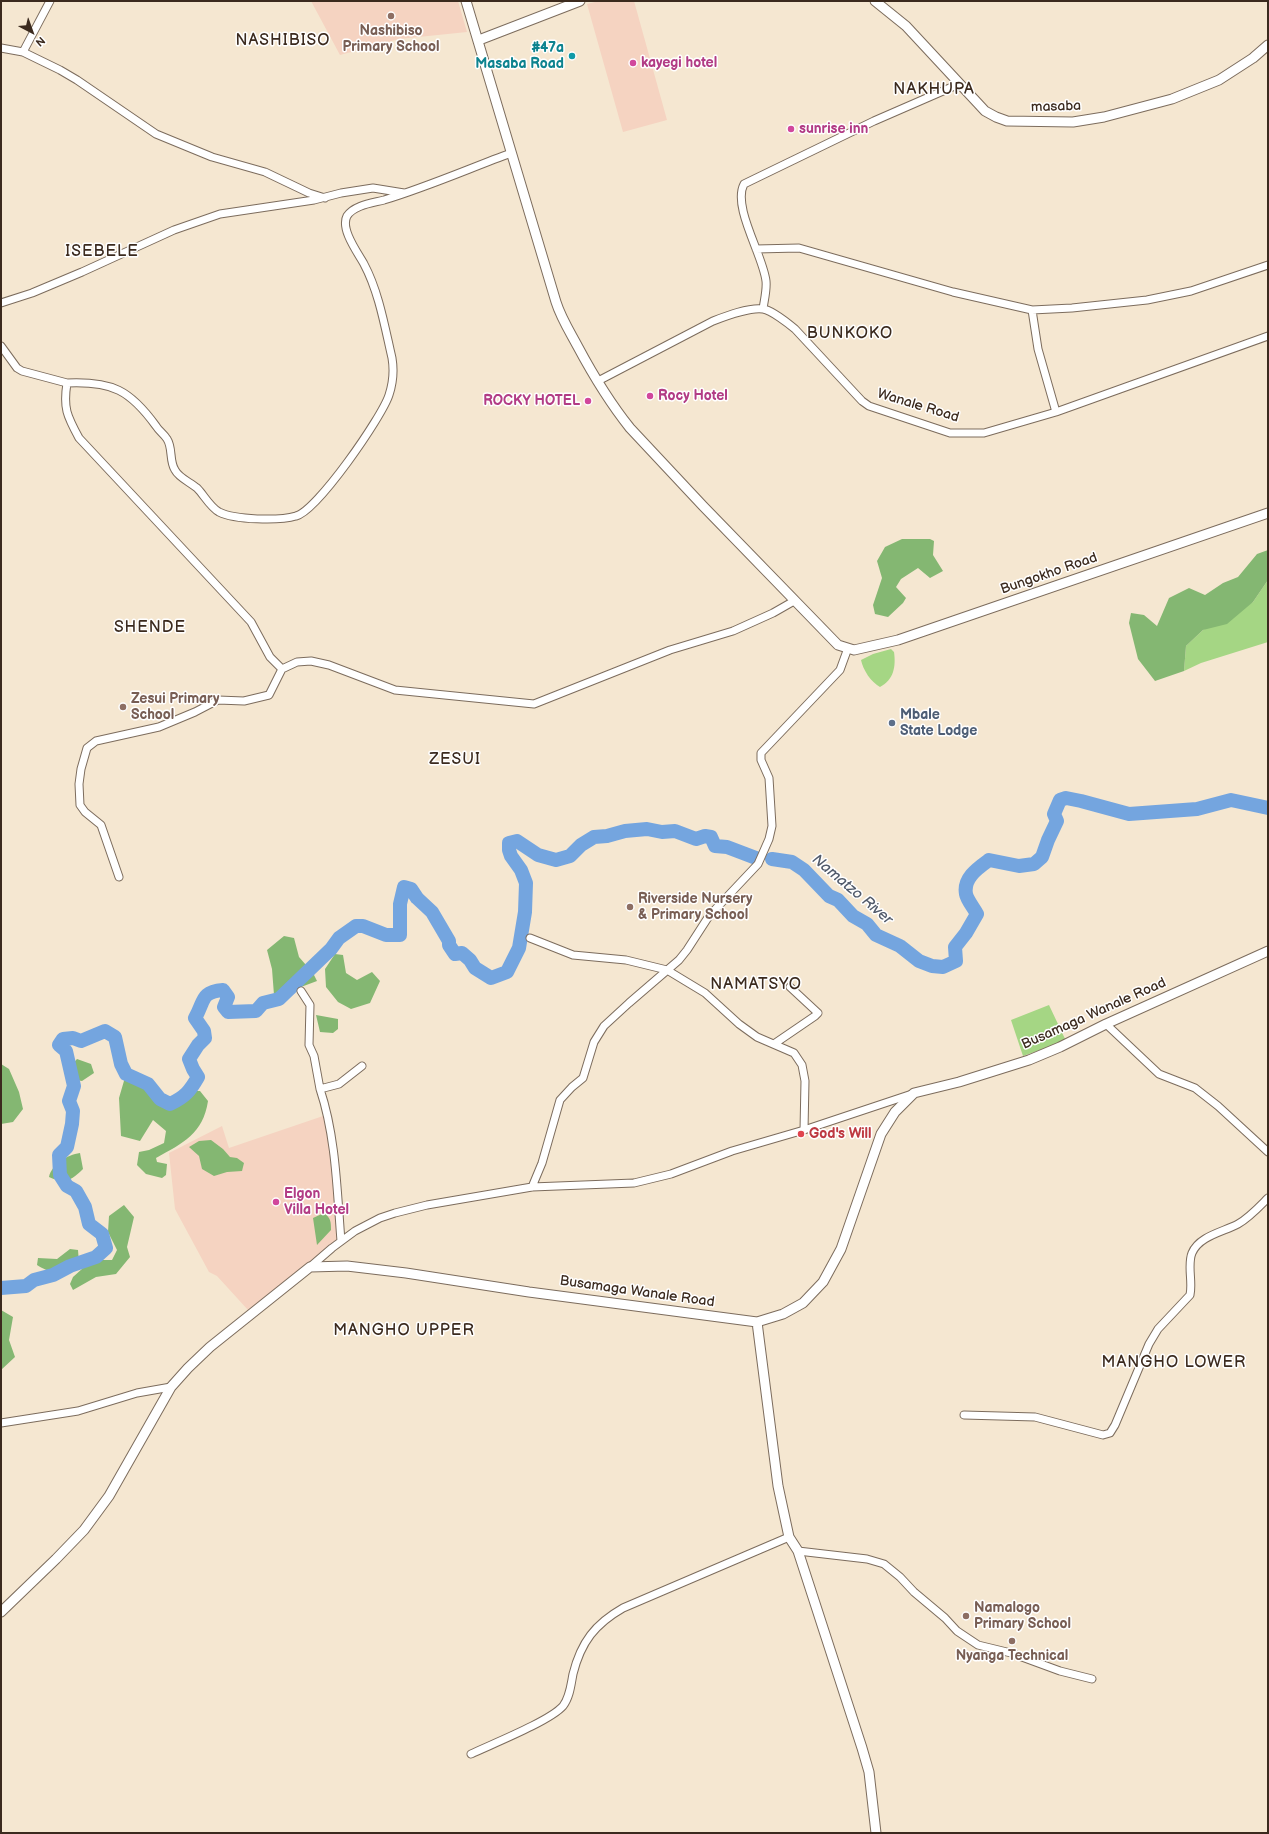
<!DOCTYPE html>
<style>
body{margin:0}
#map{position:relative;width:1269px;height:1834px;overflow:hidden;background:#f5e7d1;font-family:"Balsamiq Sans",sans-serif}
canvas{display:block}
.frame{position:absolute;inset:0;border:2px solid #3b2a1e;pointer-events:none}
.north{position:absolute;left:12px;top:12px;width:40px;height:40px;-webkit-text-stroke:3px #fff;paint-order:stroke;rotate:139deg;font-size:11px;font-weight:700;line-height:16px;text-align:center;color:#3b2a1e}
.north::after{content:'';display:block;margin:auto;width:14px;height:18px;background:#3b2a1e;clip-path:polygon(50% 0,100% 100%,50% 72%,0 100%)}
</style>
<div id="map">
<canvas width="1269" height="1834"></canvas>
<div class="frame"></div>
<div class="north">N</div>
</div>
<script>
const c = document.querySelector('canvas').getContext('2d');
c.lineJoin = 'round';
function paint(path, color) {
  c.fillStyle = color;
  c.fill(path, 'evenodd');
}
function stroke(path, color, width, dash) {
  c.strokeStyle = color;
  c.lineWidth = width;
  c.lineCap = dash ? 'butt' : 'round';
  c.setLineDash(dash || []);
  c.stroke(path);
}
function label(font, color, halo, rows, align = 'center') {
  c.font = font + ' "Balsamiq Sans",sans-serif';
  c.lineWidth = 3;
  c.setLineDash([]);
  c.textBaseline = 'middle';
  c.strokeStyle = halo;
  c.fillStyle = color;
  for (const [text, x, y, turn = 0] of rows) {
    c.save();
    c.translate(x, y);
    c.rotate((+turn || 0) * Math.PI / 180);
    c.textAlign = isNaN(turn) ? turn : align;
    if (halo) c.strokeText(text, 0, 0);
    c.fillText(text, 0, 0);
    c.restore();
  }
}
paint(new Path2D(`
 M311,1h147l9,31 -68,7 -59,16z
 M599,1h35l33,119 -44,12 -36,-128z
 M326,1115l13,125 -91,70 -31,-34 -8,-4 -34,-63 -6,-56 53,-27 7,22z`), '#f5d3c1');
paint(new Path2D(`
 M1268,580v62l-67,21 -17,8 2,-25 17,-16 50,-28z
 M891,649l3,3c2,14 0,28 -14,35 -9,-5 -17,-17 -19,-27l12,-6z
 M1049,1005l17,36 -43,15 -12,-36z`), '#a5d684');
paint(new Path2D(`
 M902,539h28l4,2 -1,14 10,16 -13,7 -12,-10 -17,11 -5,8 10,11 -3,5 -15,14 -13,-3 -2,-9 9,-27 -5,-17 8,-14z
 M1268,550v30l-15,22 -26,22 -24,6 -17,16 -2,25 -29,10 -17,-22 -9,-36 2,-10 13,2 13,11 12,-28 20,-10 16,7 18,-12 15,-6 19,-23z
 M284,936l10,2 5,19 14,16 4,8 -16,6 -15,11 -12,-3 -2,-26 -5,-19z
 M335,954l8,1 3,18 11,7 15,-8 8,9 -10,22 -19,6 -13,-7 -12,-15 -1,-18z
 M316,1015l22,4v10l-5,4 -13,-1z
 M77,1059l14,5 3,9 -12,8 -6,-1 -6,-13z
 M1,1064l8,5 10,23 4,17 -10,13 -12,2z
 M126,1074l22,10 12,15 10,5 12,-6 9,-7h9l8,10c-5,33 -25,42 -52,57l1,4 10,2 -1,11 -4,3 -16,-4 -9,-9 2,-13 10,-2 15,-7 2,-12 -13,-11 -13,21 -19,-5 -2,-38z
 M211,1140l12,9 7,8 7,1 7,5 -2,8 -15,1 -13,4 -12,-7 -3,-13 -10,-9 10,-6z
 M80,1153l3,16c-12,12 -18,15 -34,8 3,-13 18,-22 31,-24z
 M124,1205l10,12 -7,30 3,10 -14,17 -20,3 -23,13 -3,-6 3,-7 19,-17h20l5,-10 -9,-18 1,-16z
 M324,1213c7,5 7,9 7,17l-14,15 -4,-27z
 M70,1249l8,1 1,13c-16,7 -26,13 -42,2l1,-7 19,1z
 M1,1310l12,7 -4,23 6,17 -14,13z`), '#84b772');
stroke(new Path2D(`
 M772,859l20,3 12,8 25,26 9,4 15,16 14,8 9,11 24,11 19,15 13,5 11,1 13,-6 -1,-14 11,-14 11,-19c-3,-6 -10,-14 -11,-20 -3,-16 12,-26 23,-34l30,6 15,-2 8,-7 6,-17 9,-19 -3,-7 6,-14 6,-2 15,3 48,13 68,-5 34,-9 37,8
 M1,1288l25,-2 8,-6 19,-5 17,-9 26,-9 10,-9 -4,-14 -13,-10 -4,-17 -9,-16 -9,-5 -7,-11 -1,-20 8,-8 5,-23 1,-13 -4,-10 5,-15 -8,-35 -7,-6 4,-6 10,-1 8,3 24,-10 10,6 6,27 5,10 22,10 12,15 10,5c15,-7 20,-13 28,-27l-5,-8 -4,-10 9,-14 7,-7 -1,-7 -9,-13c10,-17 5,-26 28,-28l5,7 -4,10 4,5 28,-1 7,-8 16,-4 52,-50 8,-11 17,-12h7l23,9h14v-31l4,-17 7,2 6,9 15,14 17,29v4l6,9 7,-1 8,7 5,8 16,10 16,-6 12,-24 6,-36 1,-29 -5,-13 -10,-14 -2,-6v-7l8,-2 21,14 18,5 14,-4 11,-11 13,-8 13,-1 18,-5 22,-2 15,3 13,-1 21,8 9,-3 6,1 4,9 12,1 29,11`), '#74a5df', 14);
const minor = new Path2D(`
 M1,48l22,4 37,18 17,10 79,54 56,23 53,15 44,21 16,5
 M23,52l27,-51
 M756,249l43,-1 154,44 79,18 40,-2 75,-8 44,-9 77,-26
 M1,303l31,-10 50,-21 92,-42 46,-16 94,-14 27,-7 32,-5 31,5
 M763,309c1,-8 4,-19 3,-28 -3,-26 -34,-74 -22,-97l130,-63 85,-37
 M1032,310l6,39 18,63
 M1,346l16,22 5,3 45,12c-4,25 0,33 12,55l172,184 19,35 12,12
 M598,381l115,-60c13,-5 36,-14 50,-12 8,1 26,15 32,20l67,72 7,5 81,27h34l72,-21 212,-76
 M67,383c45,-2 63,7 89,43 3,5 8,8 11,13 6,9 2,22 8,31 4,8 15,12 22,18 7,7 13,19 22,24 16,8 60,9 77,4 21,-5 86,-99 93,-121 4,-12 5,-25 3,-37 -7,-30 -13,-66 -28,-94 -6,-11 -24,-35 -17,-48 7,-11 26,-13 37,-16 43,-13 84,-31 127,-47
 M119,877l-18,-52 -16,-13 -5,-7 -1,-21 2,-15 6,-21 9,-7 63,-14 36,-15 23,-12 26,1 25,-6 13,-26 15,-7 14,-1 18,4 66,25 139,14 136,-54 63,-19 40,-18 21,-12
 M530,938l43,17 53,5 41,10 38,23 34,31 18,13 37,16 8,12 3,16 -1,49
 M301,991l9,14 -1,40 5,11 6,33
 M1106,1024l53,50 36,14 23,18 50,46
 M774,1044l41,-28 3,-3 -28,-26
 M532,1187l10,-24 18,-63 12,-13 11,-9 11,-36 10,-16 25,-23 50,-43 8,-10 22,-34 49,-52 11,-25 3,-13 -3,-48 -8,-18v-7l79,-83 8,-22
 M341,1241c-4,-50 -5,-104 -21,-152l19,-5 23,-18
 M310,1267l22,-19 23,-17 25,-13 15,-5 32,-8 105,-18 102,-4 37,-9 61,-23 72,-21 108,-36
 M964,1415l71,2 68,18 7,-2 5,-8 34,-81 9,-15 32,-34c3,-13 -3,-30 2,-42 7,-17 31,-21 46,-29 11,-6 21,-17 30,-26
 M1,1423l77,-12 59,-18 34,-6
 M798,1551l69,8 17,5 16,13 14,15 31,26 12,13 21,14 33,8 49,18 32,8
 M471,1754c21,-10 79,-33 92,-48 7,-9 8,-22 10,-32 8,-32 22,-50 50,-66l166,-71`);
const tertiary = new Path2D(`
 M466,1l90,301c5,16 14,30 22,45 15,28 32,56 52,81l73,78 135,139 16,5 44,-10 370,-127
 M875,1l31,25 79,85 11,6 11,4 66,1 31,-5 68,-18 47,-19 34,-22 15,-13
 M479,40l101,-39
 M757,1322l21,164 11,51 9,14 64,197 7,24 7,61
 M1,1612l55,-53 28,-29 25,-34 62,-109 17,-19 22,-21 100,-80 37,-1 59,7 123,19 228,30 26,-8 20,-11 20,-21 18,-33 40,-115 14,-22 19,-19 45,-11 70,-22 31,-13 46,-23 162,-73`);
stroke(minor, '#7c6c5d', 9);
stroke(tertiary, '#7c6c5d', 11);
stroke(minor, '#fff', 7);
stroke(tertiary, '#fff', 9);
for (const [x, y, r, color] of [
 [391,16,4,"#8d6e63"],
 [572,56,4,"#0f9aa8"],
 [633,63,4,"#d1479c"],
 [791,129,4,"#d1479c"],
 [650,396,4,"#d1479c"],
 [588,401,4,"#d1479c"],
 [123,707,4,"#8d6e63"],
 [892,723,4,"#5c6f8a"],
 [630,907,4,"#8d6e63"],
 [801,1134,4,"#e0444e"],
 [276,1202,4,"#d1479c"],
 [966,1616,4,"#8d6e63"],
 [1012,1641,4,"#8d6e63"]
]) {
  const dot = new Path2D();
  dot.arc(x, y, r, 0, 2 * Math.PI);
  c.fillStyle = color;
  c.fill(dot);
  stroke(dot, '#fff', 1.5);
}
label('bold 14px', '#785e54', '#fff', [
 ["Nashibiso",391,31,"center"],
 ["Primary School",391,47,"center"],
 ["Zesui Primary",131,699],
 ["School",131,715],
 ["Riverside Nursery",638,899],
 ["& Primary School",638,915],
 ["Namalogo",974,1608],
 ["Primary School",974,1624],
 ["Nyanga Technical",1012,1656,"center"]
], 'left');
label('bold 14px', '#0d838f', '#fff', [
 ["#47a",564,48],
 ["Masaba Road",564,64]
], 'right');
label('bold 14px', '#b23c85', '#fff', [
 ["kayegi hotel",641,63],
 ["sunrise inn",799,129],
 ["Rocy Hotel",658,396],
 ["ROCKY HOTEL",580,401,"right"],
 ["Elgon",284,1194],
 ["Villa Hotel",284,1210]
], 'left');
label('14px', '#3b2a1e', '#fff', [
 ["masaba",1056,107,-2],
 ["Wanale Road",918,406,17],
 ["Bungokho Road",1049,574,-19],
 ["Busamaga Wanale Road",1094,1014,-24],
 ["Busamaga Wanale Road",637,1292,8]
]);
label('bold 14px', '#4e5e75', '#fff', [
 ["Mbale",900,715],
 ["State Lodge",900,731]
], 'left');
label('bold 14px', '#be3a42', '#fff', [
 ["God's Will",809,1134]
], 'left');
label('italic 15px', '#525b6b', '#fff', [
 ["Namatzo River",852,890,40]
]);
c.letterSpacing = '1px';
label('16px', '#3b2a1e', '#fff', [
 ["NASHIBISO",283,41],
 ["NAKHUPA",934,90],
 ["ISEBELE",102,252],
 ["BUNKOKO",850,334],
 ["SHENDE",150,628],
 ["ZESUI",455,760],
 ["NAMATSYO",756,985],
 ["MANGHO UPPER",404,1331],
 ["MANGHO LOWER",1174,1363]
]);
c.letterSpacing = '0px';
</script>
